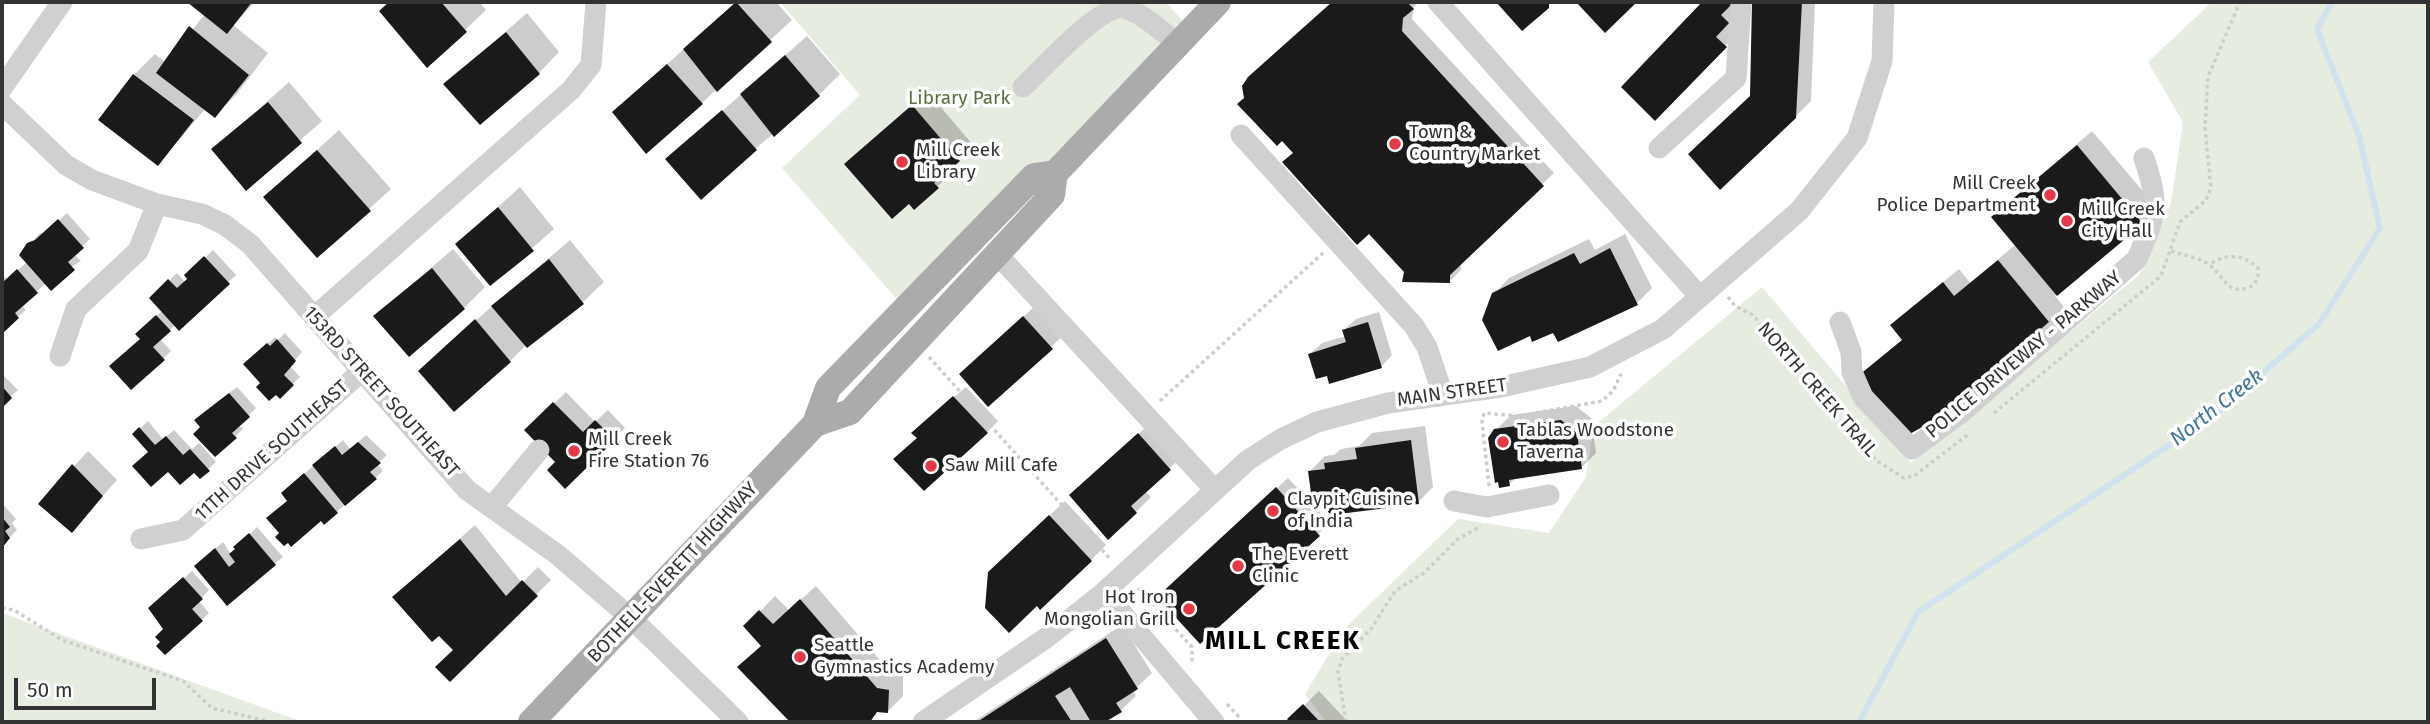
<!DOCTYPE html>
<style>
body{margin:0}
#map{position:relative;width:2430px;height:724px;overflow:hidden;background:#fff;font-family:"Fira Sans",sans-serif}
canvas{display:block}
.frame{position:absolute;inset:0;border:4px solid #333;pointer-events:none}
.scale{position:absolute;left:14px;top:678px;width:142px;height:32px;box-sizing:border-box;border:4px solid #333;border-top:0;padding-left:9px;font-size:21px;line-height:24px;white-space:nowrap;color:#333;-webkit-text-stroke:5px #fff;paint-order:stroke}
</style>
<div id="map">
<canvas width="2430" height="724"></canvas>
<div class="frame"></div>
<div class="scale">50 m</div>
</div>
<script>
const c = document.querySelector('canvas').getContext('2d');
c.lineJoin = 'round';
function paint(path, color) {
  c.fillStyle = color;
  c.fill(path, 'evenodd');
}
function stroke(path, color, width, dash) {
  c.strokeStyle = color;
  c.lineWidth = width;
  c.lineCap = dash ? 'butt' : 'round';
  c.setLineDash(dash || []);
  c.stroke(path);
}
function label(font, color, halo, rows, align = 'center') {
  c.font = font + ' "Fira Sans",sans-serif';
  c.lineWidth = 7;
  c.setLineDash([]);
  c.textBaseline = 'middle';
  c.strokeStyle = halo;
  c.fillStyle = color;
  for (const [text, x, y, turn = 0] of rows) {
    c.save();
    c.translate(x, y);
    c.rotate((+turn || 0) * Math.PI / 180);
    c.textAlign = isNaN(turn) ? turn : align;
    if (halo) c.strokeText(text, 0, 0);
    c.fillText(text, 0, 0);
    c.restore();
  }
}
paint(new Path2D(`
 M780,2h386l21,24 -136,135 -151,142 -118,-135 78,-73z
 M2212,2h216v720h-1102l-21,-28 39,-65 114,-110 91,14 37,-56 8,-51 168,-139 149,176 228,-188 32,-72 12,-81 -35,-60z
 M2,613l295,107 2,2h-297z`), '#e6ecdf');
paint(new Path2D(`
 M189,2h66l-22,23 35,28 -32,42 -21,20 -9,-7 -48,56 -58,-44 34,-45 21,-21 11,9 39,-49z
 M391,2h93l-3,2 5,6 -59,56 -46,-55z
 M736,2h40l16,18 -90,83 -88,9z
 M1333,2h86l-5,5 -2,12 142,154 -93,89v8l-12,12 -44,-10 -159,-174 15,-32z
 M1705,2h32l3,29 -85,87 -32,-31z
 M1754,2h61l-4,99 -16,16 -43,-21z
 M527,13l32,39 -20,21 -93,11z
 M807,36l33,38 -21,21 -64,54 -87,10z
 M289,82l33,39 -76,67 -32,-39z
 M928,92l45,53 -24,23 3,4 -15,15 -28,15 -63,-38z
 M339,130l52,59 -74,67 -52,-59z
 M2092,131l65,77 -102,88 13,16 -15,14 -192,50 42,-37 5,-28 51,-42 11,14 46,-39 -23,-27z
 M520,187l34,42 -63,55 -34,-40z
 M67,213l23,26 -16,15 7,7 -35,22 -24,22 4,5 -24,19v-49l3,-3 2,3 20,-18 -6,-8 19,-21h5z
 M1625,234l27,54 -15,15 -83,28 -23,2 -37,-39 15,-16 80,-39 6,11z
 M570,240l34,42 -21,20 -57,43 -16,16 -69,-11z
 M453,249l32,38 -21,21 -89,8z
 M213,250l23,25 -57,53 -3,-4 -16,15 11,12 -8,8 -21,-21 3,-11 18,-17 -12,-12 26,-25 8,9 4,-3 -2,-4z
 M1035,306l28,30 -12,11 -79,16z
 M1379,312l13,43 -11,12 -71,-13 12,-11 24,-7 -2,-6 12,-11z
 M285,333l17,19 -12,14 10,11 -20,19 -27,-39 22,-20 3,3z
 M2,374l16,16 -16,15z
 M237,387l19,21 -17,17 4,4 -28,26 -13,-28 1,-14z
 M966,387l32,34 -11,11 -69,5 7,-15z
 M566,392l29,30 13,-12 17,18 -59,59 -8,-25 -31,-32z
 M1576,406l15,12 5,35 -15,15 -65,10 -7,6 -13,-54 15,-15z
 M1154,420l31,34 -40,37 6,6 -15,15 -50,-31z
 M148,421l15,18 11,-9 18,19 7,-6 17,19 -16,15 -6,-7 -44,-18 -16,-18z
 M1425,426l8,61 -15,15 -108,-31 15,-15 9,-1 7,-6 18,-3 13,-13z
 M366,435l21,20 -10,9 6,7 -58,51 -3,-3 -41,14 9,-47 53,-46 7,9z
 M88,451l29,29 -45,50 -32,-26z
 M1288,478l42,45 -130,118 -29,-55z
 M1065,501l41,44 -15,15 -86,-3z
 M2,503l14,16 -4,4 5,7 -15,16z
 M475,525l47,58 16,-16 13,13 -101,100 5,-30 -16,-16 -29,-51z
 M257,527l26,30 -56,47 -24,-45 20,-17 8,12z
 M192,571l17,19 -10,11 10,12 -7,7 -37,9 -7,-28z
 M816,586l76,88 11,2v20l-15,15 -10,-1 -11,12h-76l-52,-55 24,-22 -17,-19 29,-30 14,14z
 M1122,625l30,48 -19,18 3,5 -15,14 -20,12h-128z
 M1319,691l29,31h-63l12,-10z`), '#0003');
stroke(new Path2D(`
 M1859,722l59,-110 295,-196 106,-92 61,-96 -21,-92 -42,-107 15,-27`), '#cfe2ee', 6);
paint(new Path2D(`
 M187,2h65l-25,32z
 M389,2h52l26,30 -40,36 -48,-57z
 M736,2l36,40 -55,50 -34,-43z
 M1332,2h75l7,7 -11,9 -1,13 142,155 -94,89v8l-48,-1 2,-10 -35,-38 -12,11 -75,-83 11,-9 -11,-12 -5,5 -40,-42 7,-6 -2,-12 6,-9z
 M1496,2h53v6l-27,23z
 M1576,2h61l-32,31z
 M1702,2l30,2 -11,11 8,8 -13,14 11,10 -72,74 -34,-34z
 M1752,2h50l-6,116 -76,72 -32,-36 62,-58z
 M189,26l60,49 -34,43 -59,-45z
 M506,32l34,42 -60,51 -37,-41z
 M785,55l35,41 -46,41 -34,-43z
 M667,64l36,40 -57,50 -34,-42z
 M133,74l61,46 -36,46 -60,-46z
 M268,102l34,41 -56,48 -35,-42z
 M912,105l48,56 -26,22 5,5 -25,22 -5,-6 -17,15 -48,-55z
 M722,110l35,40 -56,50 -36,-41z
 M2077,145l66,79 -86,72 -66,-79z
 M317,150l54,61 -54,47 -54,-61z
 M498,207l36,44 -44,35 -35,-42z
 M58,219l26,29 -16,14 7,8 -24,21 -32,-36 8,-12 8,-3z
 M1610,248l28,57 -80,37 -5,-9 -21,9 -2,-6 -32,15 -16,-31 10,-27 82,-40 6,11z
 M204,256l26,28 -51,47 -30,-33 19,-19 9,9 10,-9 -3,-4z
 M549,259l35,45 -57,44 -36,-42z
 M1998,260l56,68 -98,80 -48,27 -50,-59 44,-36 -12,-15 53,-43 11,14z
 M432,268l33,41 -56,48 -36,-41z
 M17,269l21,24 -23,20 4,5 -16,15 -1,-50z
 M156,315l15,16 -18,16 12,13 -34,30 -22,-24 31,-27 -5,-5z
 M1023,316l30,33 -65,58 -29,-33z
 M475,319l36,43 -57,50 -36,-41z
 M1368,322l14,46 -53,16 -2,-8 -11,3 -8,-25 38,-12 -4,-12z
 M277,339l19,22 -12,14 10,10 -14,14 -4,-4 -7,6 -13,-14 4,-4 -17,-19 24,-21 3,3z
 M2,386l10,12 -10,10z
 M229,393l21,24 -18,16 5,5 -22,19 -22,-23 7,-7 -6,-7z
 M953,396l35,37 -64,58 -31,-32 24,-21 -6,-5z
 M553,402l30,30 12,-12 20,20 -50,49 -18,-19 8,-8 -31,-32z
 M1561,420l16,13 5,36 -73,11 1,6 -11,2 -1,-6 -3,1 -7,-45 6,-9z
 M139,427l16,18 11,-9 17,19 7,-6 20,22 -10,8 -6,-6 -14,12 -12,-13 -17,15 -19,-21 16,-14 -16,-18z
 M1138,433l33,37 -40,36 6,7 -29,27 -39,-45z
 M1411,440l8,64 -88,11 -20,-22 -3,-22 17,-2 -1,-6 33,-4 -2,-11z
 M358,442l23,21 -11,9 7,7 -32,27 -33,-41 23,-19 7,9z
 M72,464l31,32 -31,37 -34,-29z
 M304,473l34,40 -14,12 -3,-4 -30,26 -3,-4 -4,3 -9,-9 4,-4 -13,-15 21,-17 -6,-8z
 M1276,487l44,49 -120,108 -43,-47z
 M1049,515l43,46 -52,49 -3,-4 -28,27 -24,-25 3,-36z
 M2,517l8,10 -5,4 5,7 -8,10z
 M249,533l27,32 -49,41 -33,-40 21,-18 14,19 6,-5 -6,-8 6,-5 -2,-2z
 M460,539l46,57 16,-16 16,16 -88,86 -15,-15 18,-17 -14,-14 -7,6 -40,-45z
 M183,577l20,22 -11,10 11,12 -38,34 -9,-9 4,-4 -5,-5 8,-8 -15,-21z
 M800,599l77,89 12,2 -1,23 -11,-1 -7,10h-80l-53,-55 24,-21 -18,-20 16,-16 14,14z
 M1106,638l32,51 -22,14 6,9 -17,10h-14l-21,-35 -15,9 17,26h-95z
 M1303,704l17,18h-30l-3,-3z`), '#1a1a1a');
stroke(new Path2D(`
 M2171,251c11,4 27,6 37,13 16,10 18,35 46,21l4,-8v-9c-15,-14 -31,-15 -48,-4
 M1728,297l7,9 18,9 100,120 24,26 27,17 10,-2 56,-43
 M929,357l182,203
 M1160,401l163,-148
 M1994,413l167,-137 19,-54 26,-22 5,-12 -6,-60 3,-51 32,-75
 M1489,486l-7,-64 2,-9 35,3 83,-15 11,-10 8,-17
 M1138,588l54,59v17
 M2,608l12,2 48,30 121,41 29,27 59,14
 M1227,704l13,14
 M1346,722l-8,-51 4,-12 29,-30 24,-38 29,-18 34,-34 23,-13`), '#cdcdcd', 3.5, [3.5, 3.5]);
stroke(new Path2D(`
 M1438,2l262,295
 M1023,87c18,-17 78,-84 101,-79 19,5 38,24 54,36
 M2,88l60,-86
 M2,104l64,61 26,15 65,24 45,10 23,11 25,19 217,246 91,65 74,64 106,103
 M1241,135l173,191 13,21 16,48
 M1659,148l77,-70 5,-76
 M997,254l217,235
 M314,317l257,-227 20,-25 5,-63
 M1840,322l11,30 1,20 11,25 49,52 50,-37 175,-153c20,-47 23,-52 7,-101
 M60,356l16,-47 62,-58 19,-47
 M1454,501l33,6 62,-12
 M492,507l47,-57
 M141,539l42,-9 179,-159
 M1104,592l110,130
 M923,722l123,-84 56,-44 146,-134 33,-21 36,-17 71,-19 113,-16 89,-20 73,-38 136,-118 58,-73 25,-77 2,-59`), '#d0d0d0', 21);
stroke(new Path2D(`
 M1043,186l175,-184
 M815,424l35,-12 202,-217 3,-22
 M531,722l284,-298 13,-36 206,-212 21,-3`), '#ababab', 26);
for (const [x, y, r, color] of [
 [1395,144,7,"#e63946"],
 [902,162,7,"#e63946"],
 [2050,195,7,"#e63946"],
 [2067,221,7,"#e63946"],
 [1503,442,7,"#e63946"],
 [574,451,7,"#e63946"],
 [931,466,7,"#e63946"],
 [1273,511,7,"#e63946"],
 [1238,566,7,"#e63946"],
 [1189,609,7,"#e63946"],
 [800,657,7,"#e63946"]
]) {
  const dot = new Path2D();
  dot.arc(x, y, r, 0, 2 * Math.PI);
  c.fillStyle = color;
  c.fill(dot);
  stroke(dot, '#fff', 2.5);
}
label('19px', '#56703f', '#fff', [
 ["Library Park",959,99]
]);
label('19px', '#333', '#fff', [
 ["Town &",1409,133],
 ["Country Market",1409,155],
 ["Mill Creek",916,151],
 ["Library",916,173],
 ["Mill Creek",2036,184,"right"],
 ["Police Department",2036,206,"right"],
 ["Mill Creek",2081,210],
 ["City Hall",2081,232],
 ["Tablas Woodstone",1517,431],
 ["Taverna",1517,453],
 ["Mill Creek",588,440],
 ["Fire Station 76",588,462],
 ["Saw Mill Cafe",945,466],
 ["Claypit Cuisine",1287,500],
 ["of India",1287,522],
 ["The Everett",1252,555],
 ["Clinic",1252,577],
 ["Hot Iron",1175,598,"right"],
 ["Mongolian Grill",1175,620,"right"],
 ["Seattle",814,646],
 ["Gymnastics Academy",814,668]
], 'left');
label('19px', '#333', '#fff', [
 ["POLICE DRIVEWAY - PARKWAY",2024,355,-40],
 ["NORTH CREEK TRAIL",1817,390,49],
 ["153RD STREET SOUTHEAST",381,392,48],
 ["MAIN STREET",1452,393,-8],
 ["11TH DRIVE SOUTHEAST",272,451,-42],
 ["BOTHELL-EVERETT HIGHWAY",673,573,-47]
]);
label('italic 21px', '#3f7597', '#fff', [
 ["North Creek",2217,408,-38]
]);
c.letterSpacing = '2px';
label('bold 26px', '#000', '#fff', [
 ["MILL CREEK",1283,642]
]);
c.letterSpacing = '0px';
</script>
